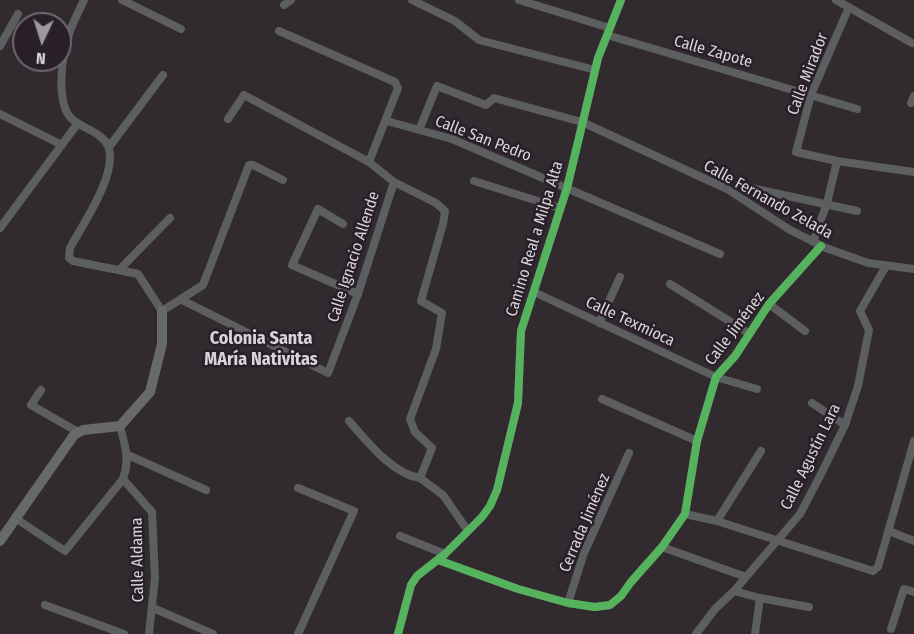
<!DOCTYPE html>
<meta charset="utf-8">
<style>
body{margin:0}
#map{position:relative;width:914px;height:634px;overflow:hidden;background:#312b30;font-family:"Fira Sans Condensed",sans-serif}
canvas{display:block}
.north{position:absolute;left:12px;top:12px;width:60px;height:60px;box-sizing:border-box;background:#291f28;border:2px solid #70676f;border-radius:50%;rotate:184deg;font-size:16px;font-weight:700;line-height:24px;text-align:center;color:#dad3d9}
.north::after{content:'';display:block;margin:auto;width:21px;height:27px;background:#9f989e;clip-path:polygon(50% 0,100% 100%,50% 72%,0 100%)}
</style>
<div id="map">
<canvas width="914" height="634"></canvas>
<div class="north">N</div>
</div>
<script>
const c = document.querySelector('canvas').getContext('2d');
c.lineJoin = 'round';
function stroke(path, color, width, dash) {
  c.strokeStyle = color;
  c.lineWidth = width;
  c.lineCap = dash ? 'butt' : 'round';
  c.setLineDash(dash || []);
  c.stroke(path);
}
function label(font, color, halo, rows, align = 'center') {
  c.font = font + ' "Fira Sans Condensed",sans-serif';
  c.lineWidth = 5;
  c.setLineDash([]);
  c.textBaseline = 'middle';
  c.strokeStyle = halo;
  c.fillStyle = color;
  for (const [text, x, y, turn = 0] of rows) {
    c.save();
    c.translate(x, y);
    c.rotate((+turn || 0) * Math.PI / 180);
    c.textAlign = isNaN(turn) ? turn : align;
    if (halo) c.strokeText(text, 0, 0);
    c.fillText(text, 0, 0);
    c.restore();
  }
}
stroke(new Path2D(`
 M84,0c-5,11 -11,22 -15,34 -7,19 -14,70 3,85 11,10 30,13 36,27 11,27 -26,79 -38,102l-1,10 4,3 65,13 24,37 41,-26 46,-120h4l30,15
 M122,0l59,29
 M412,0l43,21 24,19 116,30
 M519,0l91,28
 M836,0l76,43
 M284,5l7,-5
 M849,7l-38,88 -15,57 41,9 77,11
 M279,31l116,51 3,6 -29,74
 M607,35l250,74
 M0,46l18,-32
 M911,103l3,-7
 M0,114l62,31
 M228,119l16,-24 125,67 25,20 42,21 9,8 -2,13 -22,77 21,12 -6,36 -26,70 5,13 17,16 -12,30
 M387,121l65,18 268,115
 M419,130l18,-44 49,19 8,-7 88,24 145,67 63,41 36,18 42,15 46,6
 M109,147l54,-72
 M474,181l86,27
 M751,188l106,23
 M343,224l-25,-15 -26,56 66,29
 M0,228l78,-105
 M813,242l14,-39 10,-42
 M120,269l50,-51
 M670,284l80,50
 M534,292l182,85 41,12
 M182,300l146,73 30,-79 36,-112
 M769,304l36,27
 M599,323l21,-46
 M41,390l-10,15 47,27
 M602,399l95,42
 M812,403l33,22
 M349,421c18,20 43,53 71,57
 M128,455l78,35
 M420,478l23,17 25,36
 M123,479l29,33 3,66 -6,56
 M298,488l56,23 -56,123
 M685,514l32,7 156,50 5,-4 36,-126
 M15,518l50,33 58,-72c7,-19 2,-34 -3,-53
 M717,521l44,-70
 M889,531l25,10
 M400,536l45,18
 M662,547l84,30
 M438,560l80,29 50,14 27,4 15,-2 11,-9 10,-14 31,-35 23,-33 12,-73 19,-64 19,-21 34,-52 52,-58
 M734,591l26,7 49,9
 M568,603l16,-50 45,-100
 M45,605l79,29
 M153,608l60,26
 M891,629l13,-40 10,3
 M398,634l13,-49 6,-9 28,-22 37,-37 8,-11 7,-16 21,-87 3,-72 46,-143 31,-130 23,-58
 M696,634l19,-25 19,-18 66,-77 20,-38 25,-51 13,-39 11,-56 -9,-19 26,-45
 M755,634l5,-36`), '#5c5e5f', 8);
stroke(new Path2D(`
 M0,541l74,-106 9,-5 37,-4 30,-34 12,-48v-33`), '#67696a', 10);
stroke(new Path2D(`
 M438,560l80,29 50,14 27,4 15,-2 11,-9 10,-14 31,-35 23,-33 12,-73 19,-64 19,-21 34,-52 52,-58
 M398,634l13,-49 6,-9 28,-22 37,-37 8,-11 7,-16 21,-87 3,-72 46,-143 31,-130 23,-58`), '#56b35d', 8);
label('16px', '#dad3d9', '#291f28', [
 ["Calle Zapote",713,52,16],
 ["Calle Mirador",808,74,-69],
 ["Calle San Pedro",483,139,21],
 ["Calle Fernando Zelada",768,200,29],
 ["Camino Real a Milpa Alta",535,239,-73],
 ["Calle Ignacio Allende",354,257,-72],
 ["Calle Texmioca",630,322,25],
 ["Calle Jiménez",735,329,-53],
 ["Calle Agustín Lara",811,457,-64],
 ["Cerrada Jiménez",585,523,-67],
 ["Calle Aldama",138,560,-91]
]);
label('bold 18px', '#dad3d9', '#291f28', [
 ["Colonia Santa",261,339],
 ["MAría Nativitas",261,360]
]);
</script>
